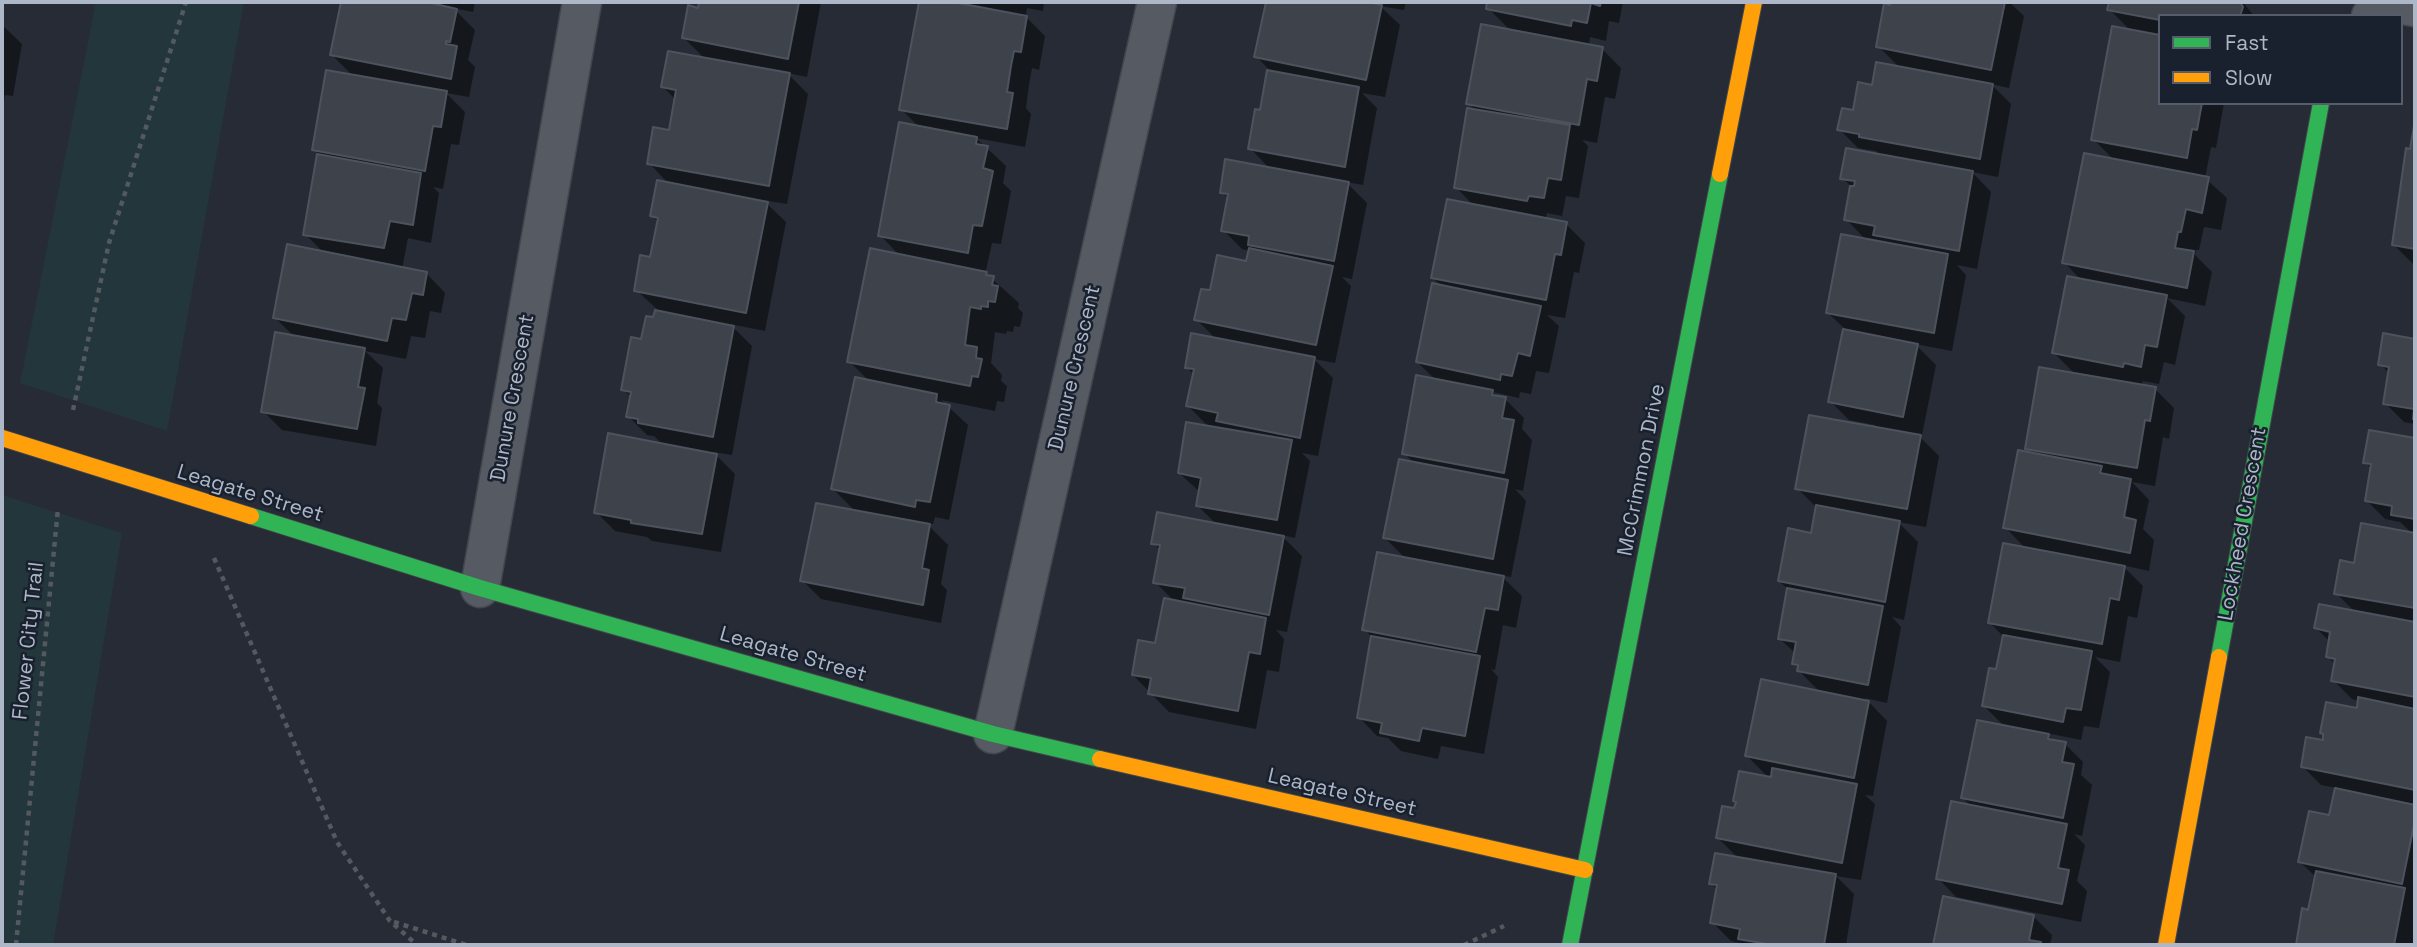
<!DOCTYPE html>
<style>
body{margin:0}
#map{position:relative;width:2417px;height:947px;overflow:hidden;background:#262b35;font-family:"Space Grotesk",sans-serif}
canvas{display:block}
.frame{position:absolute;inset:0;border:4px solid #aeb7c7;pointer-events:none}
.legend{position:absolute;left:2158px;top:14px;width:245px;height:91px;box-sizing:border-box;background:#19212f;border:2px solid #555d6c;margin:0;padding:9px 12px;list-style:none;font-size:21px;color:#aeb7c7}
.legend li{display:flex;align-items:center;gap:14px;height:35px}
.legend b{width:35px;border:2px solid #555d6c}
</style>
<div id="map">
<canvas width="2417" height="947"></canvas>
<div class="frame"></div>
<ul class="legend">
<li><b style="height:9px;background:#30b455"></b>Fast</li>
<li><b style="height:9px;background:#ff9f0a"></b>Slow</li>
</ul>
</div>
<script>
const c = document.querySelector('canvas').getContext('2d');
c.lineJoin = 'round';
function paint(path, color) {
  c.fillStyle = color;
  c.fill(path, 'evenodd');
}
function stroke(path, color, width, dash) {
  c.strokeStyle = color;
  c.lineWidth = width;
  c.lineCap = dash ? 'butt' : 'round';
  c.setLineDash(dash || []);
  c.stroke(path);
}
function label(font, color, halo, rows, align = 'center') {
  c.font = font + ' "Space Grotesk",sans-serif';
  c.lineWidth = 5;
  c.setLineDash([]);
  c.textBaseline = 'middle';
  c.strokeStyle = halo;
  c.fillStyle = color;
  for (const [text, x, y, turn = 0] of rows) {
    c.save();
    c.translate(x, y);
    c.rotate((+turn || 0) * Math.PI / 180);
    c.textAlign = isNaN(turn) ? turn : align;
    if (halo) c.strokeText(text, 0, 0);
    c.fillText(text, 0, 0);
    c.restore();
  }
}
paint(new Path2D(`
 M96,2h148l-77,429 -147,-48z
 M2,495l120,38 -69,412h-51z`), '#23363b');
paint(new Path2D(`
 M343,2h132l-2,10 -20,-4 22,22 -7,30 7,7 -6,30 -23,-4 19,19 -6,33 -8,-1 -8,45 -10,-2 6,6 -8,50 -23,-5 -6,31 25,5 18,19 -4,20 -11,-2 -5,27 -14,-2 -5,23 -41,-8 18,17 -6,35 5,5 -6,38 -94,-16 -19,-19 32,-74 -20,-19 49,-65 -19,-19 14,-79 -5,-6 39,-73 -21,-21z
 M700,2h121l-14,75 -20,-4 21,21 -21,110 -24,-4 23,22 -21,109 -35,-7 22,22 -20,109 -19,-3 22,22 -14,78 -69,-11 -5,-4 -32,-6 -19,-19 67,-67 -9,-9 -7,-1 -19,-19 4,-18 -9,-9 19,-48 12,-22 3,-10 -21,-19 16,-31 7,-36 -7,-7 17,-32 -20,-21 21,-31 6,-32 -13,-13 43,-27 -22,-22 15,-28z
 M921,2h123l-1,9 -16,-3 -1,9 19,19 -6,34 -7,-2 -3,17 -3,23 5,6 -6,33 -49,-9 30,28 -3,17 8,8 -10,53 -9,-1 -6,27h-4l37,33 -1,5 5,5 -3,14 -6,-1 -1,6 -6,-1 -1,3 -11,-2 -4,31 11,12 -1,6 6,5 -3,16 -7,-1 -2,10 -54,-11 27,25 -19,95 -14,-3 -2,7 -7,-1 22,22 -7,39 6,6 -6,33 -120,-24 -19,-19 54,-68 -23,-23 37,-107 -21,-21 52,-104 -21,-22 40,-107 -19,-19z
 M1268,2h138l-2,8 -24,-4 20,19 -15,72 -23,-4 15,15 -14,77 -17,-3 21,21 -15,76 -10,-2 9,9 -16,77 -21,-4 19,19 -15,78 -16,-3 8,8 -15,77 -14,-3 21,21 -15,76 -11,-2 8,9 -5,33 -12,-2 -11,59 -87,-17 -36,-37 24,-30 18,-43 -20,-20 6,-31 -8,-8 64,-18 -20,-20 3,-13 -21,-19 31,-45 -22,-22 6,-31 -7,-8 29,-28 -20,-20 15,-27 36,-29 3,-12 -8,-2 -19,-19 6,-31 -8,-7 49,-23 -20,-21 22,-75 -16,-17z
 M1489,2h134l-4,21 -10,-2 -3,20 -16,-4 -1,9 13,3 19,19 -6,31 -10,-2 -8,46 -15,-3 6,6 -9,52 -13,-2 -4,20 -15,-3 -2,7 21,4 19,19 -6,30 -5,-1 -9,46 -18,-3 12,11 -10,47 -13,-2 -5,23 -11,-2 -1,6 -26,-6 5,6 7,1 19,19 -2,11 10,11 -9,51 -8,-2 11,12 -15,76 -11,-2 22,21 -6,32 -13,-3 -8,45 -4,-1 7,8 -14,77 -43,-8 -3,13 -37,-8 -13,-13 -11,-2 -18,-19 14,-79 -9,-9 43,-69 -22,-22 31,-73 -12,-12 33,-72 -20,-19 25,-75 -9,-9 41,-72 -18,-19 21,-75 -9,-9 43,-72 -23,-23z
 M1893,2h116l15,14 -15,72 -18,-4 20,20 -13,73 -26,-5 19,20 -14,77 -20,-4 9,10 -14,76 -37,-7 21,21 -14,70 -5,-1 22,22 -13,71 -28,-5 20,20 -14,78 -12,-3 9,10 -14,76 -22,-5 22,23 -14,75 -8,-1 10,9 -14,76 -25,-4 18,18 -8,51h-99l-16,-4 -19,-19 6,-32 -7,-6 28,-25 -21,-21 18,-28 33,-32 -22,-22 74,-63 -22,-22 -5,-8 2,-9 -17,-16 10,-48 -10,-9 34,-46 4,-27 -20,-20 77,-60 1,-3 -26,-5 -19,-19 15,-72 -17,-16 39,-72 -21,-22 6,-32 -10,-9 39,-22 -5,-5 -18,-3 -19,-19 35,-42 26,-19 -22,-22z
 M2111,2h132l11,14h-94v87h64l-8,45 -5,-1 -6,31 22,20 -6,32 -17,-3 -5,23h-3l-1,5 17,17 -7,34 -38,-8 18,18 -10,49 -11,-3 -5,22 -16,-3 -2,5 14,3 19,19 -5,31 -6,-2 -8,49 -23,-4 17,18 -6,29 11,11 -5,31 -27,-6 21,21 -6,32 -9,-2 -8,46 -25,-5 15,15 -11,56 -15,-2 -3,14 -35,-7 9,9 10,2 18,18 -2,13 11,10 -10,51 -8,-2 11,11 -8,36 10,10 -6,31 -125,-25 -18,-19 34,-71 -9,-9 43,-70 -22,-22 14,-35 6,-34 -14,-14 37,-73 -22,-23 29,-72 -7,-7 49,-73 -22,-22 27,-73 -17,-18 50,-102 -21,-21 38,-108 -22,-22z
 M2,25l20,19 -9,52 -8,-1 -3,17z
 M2415,128v138l-21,-21z
 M2385,335l30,5v84l-11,-2 -19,-19 5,-29 -10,-10z
 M2371,432l44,8v364l-2,-1 2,2v140h-117l6,-34 6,2 6,-36 -16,-15 31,-45 6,-29 -16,-3 -19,-19 22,-24 34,-32 1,-9 -7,-2 -19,-19 3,-15 -9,-9 3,-14 -14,-14 40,-15 -20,-20 20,-28 57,-31 -13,-12 -15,-3 -19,-19 6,-31 -7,-7z
 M1944,898l89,18 19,19 -2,10h-115z`), '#0007');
const building = new Path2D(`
 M341,2h86l30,7 -7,33 -4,-1v3l11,2 -6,33 -121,-24z
 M699,2h100l-11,57 -106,-21 6,-33 10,3z
 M919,2h34l74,14 -6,36 -7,-1 -3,15 -4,26 6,1 -6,36 -108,-19z
 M1266,2h101l15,3 -16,75 -112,-23z
 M1487,2h114l-1,4 -9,-3 -4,20 -15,-3 -1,6 -85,-17z
 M1891,2h114l-14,68 -115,-23 8,-44 6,2z
 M2109,2h131l3,5 -3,9h-80v4l-53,-10z
 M1481,24l122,23 -6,34 -10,-2 -8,46 -113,-21z
 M2112,26l48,9v68h42l-5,27 -5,-1 -5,29 -96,-18z
 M668,51l122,22 -21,113 -122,-22 6,-37 16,3 7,-40 -15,-3z
 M1876,62l117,22 -13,75 -121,-22v-3l-22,-4 5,-22 11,2 5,-28 14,3z
 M326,70l121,21 -6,36 -8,-1 -8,45 -113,-21z
 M1267,70l92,17 -14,80 -97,-18 7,-40 5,1z
 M1467,108l103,17 -9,55 -13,-2 -4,20 -15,-2 -2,5 -73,-13z
 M899,122l78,15 -1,7 12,2 -5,22 10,3 -11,55 -9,-1 -5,28 -90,-17z
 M2414,126h1v123l-23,-4 14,-97 4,1z
 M1846,148l127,23 -14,80 -86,-16 2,-9 -31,-6 6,-34h4l1,-5 -15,-2z
 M2084,153l125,24 -7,36 -16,-4 -5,23h-3l-3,16 19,3 -7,37 -125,-25z
 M317,154l104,19 -8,52 -23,-4 -6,27 -81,-13z
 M1225,159l124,23 -15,79 -86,-16 1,-9 -28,-5 7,-37 -8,-1z
 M657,180l111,22 -22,111 -112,-22 6,-36 10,2 8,-39 -8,-2z
 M1447,199l120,23 -6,33 -6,-1 -9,46 -115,-22z
 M1841,234l107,20 -14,79 -108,-20z
 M287,244l140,28 -4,23 -11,-2 -6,27 -14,-2 -5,23 -114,-23z
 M870,248l117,24 -1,3 8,1 -2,9 6,1 -3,16 -7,-1v6l-7,-1v3l-11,-2 -5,38 12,2 -1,11 6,1 -4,18 -6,-1 -2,10 -123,-24z
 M1249,248l84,18 -17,79 -122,-25 7,-31 9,1 7,-35 29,6z
 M2067,276l100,19 -10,52 -12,-2 -4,22 -17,-4 -1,4 -71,-14z
 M1432,283l109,23 -11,50 -12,-3 -6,23 -11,-2 -1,6 -84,-18z
 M655,310l79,16 -21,111 -75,-14v-4l-12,-2 5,-25 -10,-2 10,-53 10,2 5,-23 7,1z
 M1843,329l75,15 -15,73 -75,-15z
 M275,332l90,16 -7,39 7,1 -8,41 -96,-17z
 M1191,333l124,24 -15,81 -84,-17 2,-8 -32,-7 8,-37 -9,-1z
 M2383,333l32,6v80h-2l1,-10 -31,-5 6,-37 -11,-2z
 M2039,367l117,20 -6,34 -5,-1 -8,48 -112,-19z
 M1416,375l77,15 -1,5 14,2 -4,21 12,2 -10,53 -102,-19z
 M855,377l82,17 -1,8 14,3 -20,97 -14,-2 -1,7 -84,-18z
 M1809,415l112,20 -14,74 -112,-20z
 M1186,422l106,18 -15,80 -81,-14 5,-28 -23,-5z
 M2369,430l46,8v81l-24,-4 1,-9 -27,-5 6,-37 -8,-1z
 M608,433l109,21 -15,80 -71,-11v-3l-37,-7z
 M2018,450l84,16 -2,7 31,6 -7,38 12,3 -6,33 -127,-25z
 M1399,459l109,21 -15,79 -110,-21z
 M816,503l114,21 -8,44 7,2 -6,35 -123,-24z
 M1816,505l84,16 -15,81 -107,-21 10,-53 23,5z
 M1157,512l127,24 -15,79 -86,-17 2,-10 -32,-5 7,-38 -9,-1z
 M2361,523l54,10v75l-81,-14 6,-34 14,3z
 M2003,543l122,23 -6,34 -9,-2 -8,46 -114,-21z
 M1377,552l127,24 -6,34 -13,-2 -9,44 -114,-22z
 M1787,588l96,18 -15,79 -71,-14 1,-6 -6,-1 4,-22 -18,-3z
 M1164,598l102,20 -6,36 -11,-2 -11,59 -90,-17 3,-16 -19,-3 6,-35 17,3z
 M2319,604l96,18v75l-84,-16 4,-22 -9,-2 4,-25 -16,-4z
 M2003,635l89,16 -11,59 -15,-2 -3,14 -81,-16 7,-38 7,1z
 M1371,636l109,20 -15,80 -43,-8 -3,13 -39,-8 2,-10 -25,-5z
 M1761,679l108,22 -15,77 -109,-22z
 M2358,697l57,12v81l-114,-23 5,-30 17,3v-6l-3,-1 6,-31 31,6z
 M1977,720l72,14 -1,5 18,3 -4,20 12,2 -11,54 -102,-20z
 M1772,768l85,16 -15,79 -126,-25 6,-32 12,2 2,-6 -3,-1 6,-30 32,6z
 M2335,788l80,17v15l-13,64 -104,-22 11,-51 20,4z
 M1951,801l116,23 -9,44 11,2 -7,34 -126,-25z
 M1715,853l121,21 -12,71h-51l-35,-6 2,-10 -30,-6 7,-38 -8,-1z
 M2316,871l89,17 -11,57h-98l6,-37 6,2z
 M1943,896l91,19 -5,25 12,2 -1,3h-107z`);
paint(building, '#3e424b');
stroke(building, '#4d535d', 2);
const street = new Path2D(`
 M2371,16l27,-12 17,3
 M480,588l102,-586
 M993,734l164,-732`);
const fast = new Path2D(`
 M251,516l229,72 513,146 107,25
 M2219,657l102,-554
 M1570,945l150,-771`);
const slow = new Path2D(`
 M1720,174l34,-172
 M2,438l249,78
 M1100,759l485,111
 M2166,945l53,-288`);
stroke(street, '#42464d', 41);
stroke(fast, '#42464d', 18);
stroke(slow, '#42464d', 18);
stroke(new Path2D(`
 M73,410l36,-167 77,-241
 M214,558l123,284 53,79 27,24
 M394,922l73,23
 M16,945l42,-437
 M1464,945l40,-19`), '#545960', 4.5, [5, 5]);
stroke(street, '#565a63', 38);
stroke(fast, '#30b455', 16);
stroke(slow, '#ff9f0a', 16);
label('21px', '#aeb7c7', '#19212f', [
 ["Dunure Crescent",1075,368,-77],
 ["Dunure Crescent",513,398,-80],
 ["McCrimmon Drive",1642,470,-79],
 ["Leagate Street",250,494,17],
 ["Lockheed Crescent",2243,524,-80],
 ["Flower City Trail",29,641,-84],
 ["Leagate Street",793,655,16],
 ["Leagate Street",1342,793,13]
]);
</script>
